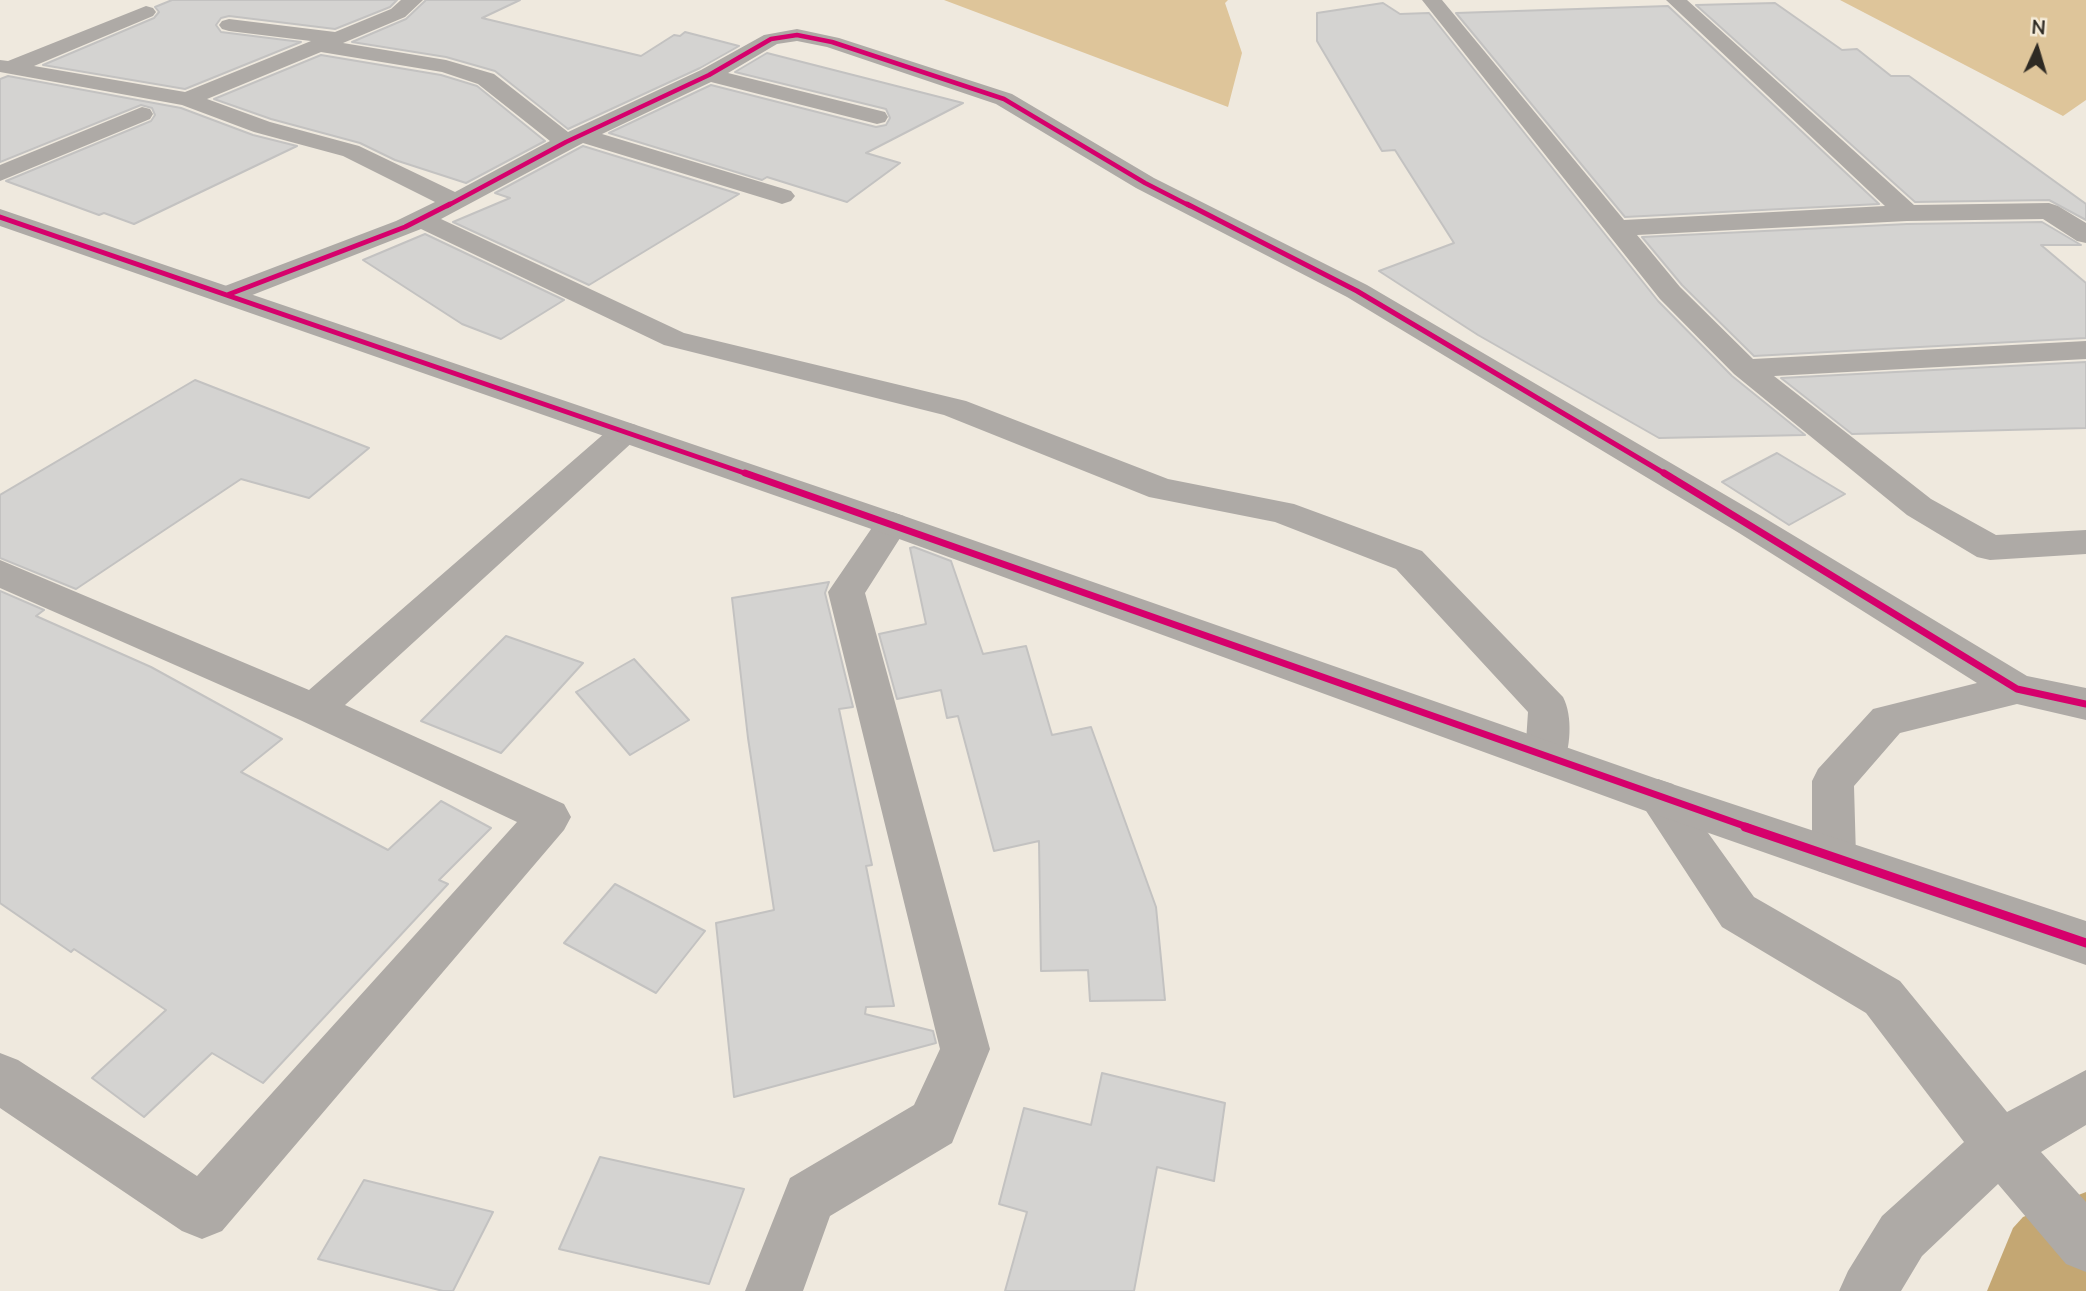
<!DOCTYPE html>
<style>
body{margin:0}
#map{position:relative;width:2086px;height:1291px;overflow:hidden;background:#efe9de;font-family:"Nunito Sans",sans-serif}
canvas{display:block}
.north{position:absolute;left:2002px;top:14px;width:70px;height:70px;-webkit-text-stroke:5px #f5ebd8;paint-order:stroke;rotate:4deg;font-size:19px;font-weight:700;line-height:28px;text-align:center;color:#2e2a23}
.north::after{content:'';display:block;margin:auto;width:24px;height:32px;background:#2e2a23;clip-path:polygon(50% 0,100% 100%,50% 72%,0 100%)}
</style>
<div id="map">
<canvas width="2086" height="1291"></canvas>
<div class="north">N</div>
</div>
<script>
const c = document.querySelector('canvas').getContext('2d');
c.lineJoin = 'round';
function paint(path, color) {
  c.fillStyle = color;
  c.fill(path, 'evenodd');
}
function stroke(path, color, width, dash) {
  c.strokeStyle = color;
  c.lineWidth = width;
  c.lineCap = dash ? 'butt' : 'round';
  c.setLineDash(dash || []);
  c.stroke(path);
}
paint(new Path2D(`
 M944,0h284l-3,3 17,50 -14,54z
 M1840,0h246v100l-23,16z`), '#dec59a');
paint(new Path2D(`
 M2086,1192v99h-99l26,-63 10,-11z`), '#c4a773');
const building = new Path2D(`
 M172,0h225l-7,7 -55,22 -106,-13 -8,2 -5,7 5,7 80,10 -116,47 -142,-24 111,-47 5,-6 -4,-5z
 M426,0h94l-38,18 159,38 33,-21 6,1 5,-4 54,14 -39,22 -132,61 -73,-58 -49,-14 -94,-15 54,-23z
 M1383,3l17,11 29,-1 229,288 74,75 73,59 -146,3 -181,-103 -99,-64 75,-28 -59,-93 -13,1 -65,-110v-28z
 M1775,3l67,47 15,-1 34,27h18l177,128v16l-37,-20 -134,2 -219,-197z
 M1668,6l211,198 -254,13 -169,-204z
 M767,53l196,50 -97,50 34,10 -53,39 -80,-25 -5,3 -153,-47 102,-48 165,42 10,-2 4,-7 -4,-9 -151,-37z
 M321,55l120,20 36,11 68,55 -79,42 -71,-23 -35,-17 -89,-24 -57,-20z
 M8,76l173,32 72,27 44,11 -163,78 -30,-11 -5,2 -93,-34 145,-60 4,-6 -3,-7 -11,-3 -141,57v-83z
 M583,146l156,48 -150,91 -136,-63 57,-24 -15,-5z
 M2042,222l39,23h-40l45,38v55l-332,18 -72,-71 -40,-48 265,-13z
 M425,234l139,66 -63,39 -39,-15 -99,-64z
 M2086,362v66l-234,6 -71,-56z
 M195,380l174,68 -60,50 -68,-19 -165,110 -76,-31v-63z
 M1777,453l68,41 -56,31 -67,-43z
 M914,547l37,14 32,93 43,-8 26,89 39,-8 65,180 9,93 -75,1 -2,-31 -47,1 -2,-130 -45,10 -36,-135 -11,2 -6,-28 -44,9 -18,-65 47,-10 -16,-76z
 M829,582l-4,11 28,114 -14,2 33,156 -6,1 28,140 -28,1 -1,7 68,17 3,12 -202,54 -18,-174 58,-13 -26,-172 -16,-140z
 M0,591l44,19 -8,6 115,51 131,72 -41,33 147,78 53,-49 50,27 -52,52 9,4 -185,199 -51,-30 -68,64 -52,-39 74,-68 -92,-61 -3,3 -71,-49z
 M506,636l77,27 -82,90 -80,-32z
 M634,659l55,61 -59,35 -54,-63z
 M615,884l90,47 -49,62 -92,-50z
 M1102,1073l123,30 -11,78 -57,-14 -23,124h-129l22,-79 -28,-8 25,-96 67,17z
 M600,1157l144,32 -35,95 -150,-35z
 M364,1180l129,32 -40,79h-10l-125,-32z`);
paint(building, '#d4d3d1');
stroke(building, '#c3c2c1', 2);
paint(new Path2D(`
 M401,0h22l-18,17 -62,26 103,17 48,14 74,58 133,-62 63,-35 33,-6 42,9 173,56 142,84 213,107 396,232 264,159 59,12v32l-69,-16 -117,29 -46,53 2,71 -6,14 -16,5 -16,-5 -6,-14v-76l6,-12 55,-60 104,-26 -238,-150 -392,-236 -211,-109 -140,-84 -169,-57 -30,-6 -20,3 -49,29 157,39 3,5 -3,5 -8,2 -166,-42 -109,52 189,57 4,5 -4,5 -9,3 -9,-3 -190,-58 -142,76 243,114 282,68 202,78 126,25 128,47 141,146c10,19 8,53 -2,72l-15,5 -15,-5 -6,-12 3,-45 -132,-143 -121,-47 -126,-25 -205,-82 -280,-70 -243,-116 -184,72 -10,2 -10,-2 -4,-6 4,-6 179,-68 39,-19 -92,-46 -89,-24 -72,-27 -182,-33v-12l8,1 138,-55 7,2 3,4 -3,4 -119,50 151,26 126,-51 -82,-10 -7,-2 -3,-4 3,-4 7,-2 106,13 56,-23zM321,52l121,20 36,12 72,57 -95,51 -96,-46 -89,-24 -63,-23z
 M1422,0h20l182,220 261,-14 -219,-206h21l227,205 135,-2 9,3 28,17v20l-9,-2 -34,-22 -136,2 -270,14 43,52 73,72 333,-18v18l-312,17 157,123 65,36 90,-5v24l-96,6 -13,-3 -70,-42 -173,-141 -74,-75z
 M142,107l8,2 3,5 -3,5 -150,62v-16z
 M625,422l11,3 5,7 -5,7 -291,266 219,99 7,13 -7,13 -342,401 -20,8 -20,-8 -182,-123v-55l18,7 179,116 320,-354 -217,-102 -300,-132v-28l309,130 305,-265z
 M892,512l12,4 5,8 -44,69 125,456 -38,94 -122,73 -27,75h-58l45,-113 124,-73 26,-56 -112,-457 52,-76z
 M1658,779l15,5 81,113 146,84 107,131 79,-42v55l-45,27 45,50v70l-20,-8 -68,-80 -76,72 -21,35h-62l9,-20 34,-55 82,-74 -98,-129 -144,-86 -85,-130 6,-13z`), '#aeaaa6');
paint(new Path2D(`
 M0,209l904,307 759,265 423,140v44l-443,-155 -763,-278 -880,-306z`), '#aeaaa6');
stroke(new Path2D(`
 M447,206l119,-64 143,-67 62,-36 26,-4 35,7 172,57 141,84 45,23`), '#d6006c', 4.5);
stroke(new Path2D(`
 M1187,204l170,87 310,184
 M0,217l750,258
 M227,295l178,-68 45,-23`), '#d6006c', 5);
stroke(new Path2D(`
 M745,473l1005,355
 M1664,473l353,216 69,15`), '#d6006c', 7);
stroke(new Path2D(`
 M1745,827l341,116`), '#d6006c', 9);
</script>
